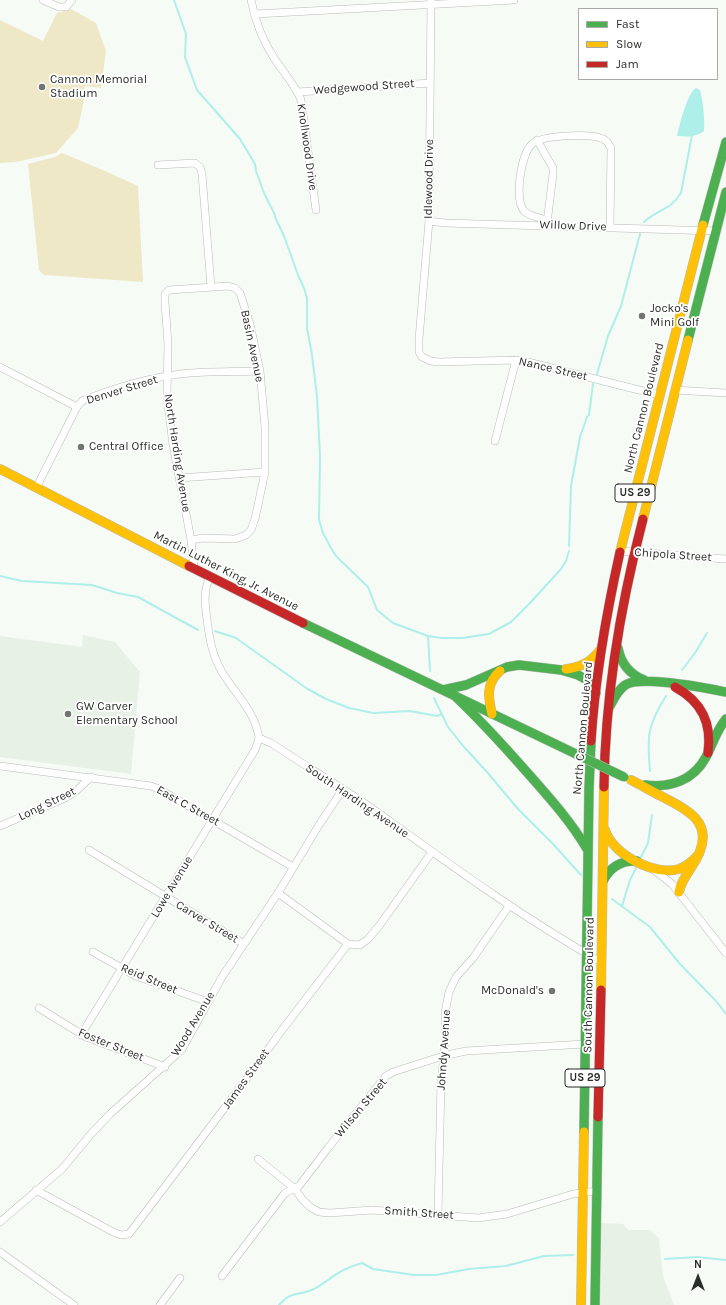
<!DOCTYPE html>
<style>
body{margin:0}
#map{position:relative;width:726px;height:1305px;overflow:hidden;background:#f6fbf6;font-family:Karla,sans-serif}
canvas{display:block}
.legend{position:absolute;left:578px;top:8px;width:140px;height:72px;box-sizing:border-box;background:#fff;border:1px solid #aaaba9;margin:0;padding:5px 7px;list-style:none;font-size:12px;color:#2a2d29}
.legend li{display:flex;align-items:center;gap:8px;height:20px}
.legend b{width:20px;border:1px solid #aaaba9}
.north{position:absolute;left:678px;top:1257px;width:40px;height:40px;-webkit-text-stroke:3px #fff;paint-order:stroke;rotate:0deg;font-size:11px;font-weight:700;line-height:16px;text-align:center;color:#2a2d29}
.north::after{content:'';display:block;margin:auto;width:14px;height:18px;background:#2a2d29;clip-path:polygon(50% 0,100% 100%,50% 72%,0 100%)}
</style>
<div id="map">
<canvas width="726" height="1305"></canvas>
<ul class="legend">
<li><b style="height:5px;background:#4caf50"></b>Fast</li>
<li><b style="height:5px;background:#ffc107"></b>Slow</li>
<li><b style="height:5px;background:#c62828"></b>Jam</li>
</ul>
<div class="north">N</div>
</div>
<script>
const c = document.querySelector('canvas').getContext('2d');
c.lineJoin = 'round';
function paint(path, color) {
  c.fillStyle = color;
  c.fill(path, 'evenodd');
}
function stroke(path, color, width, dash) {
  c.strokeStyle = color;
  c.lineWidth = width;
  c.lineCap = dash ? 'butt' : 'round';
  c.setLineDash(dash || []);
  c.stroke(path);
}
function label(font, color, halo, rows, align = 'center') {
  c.font = font + ' Karla,sans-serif';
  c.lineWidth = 3.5;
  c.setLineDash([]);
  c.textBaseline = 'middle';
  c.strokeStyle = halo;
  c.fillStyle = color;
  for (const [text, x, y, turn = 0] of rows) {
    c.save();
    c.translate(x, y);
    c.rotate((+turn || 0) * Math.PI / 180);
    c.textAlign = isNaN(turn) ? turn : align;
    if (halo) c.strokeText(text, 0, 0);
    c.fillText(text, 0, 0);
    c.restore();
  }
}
paint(new Path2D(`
 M83,635l32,7 25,30 -9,102 -131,-17v-121l82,11z
 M601,1223l23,1 4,6h22l9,8 4,38 11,29h-74z`), '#e7f1e6');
paint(new Path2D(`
 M71,9l25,14 10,28 -5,37 -16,-2 -1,14 -6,28 -22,25 -40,9 -16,1v-143l43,21 14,-28z
 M62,153l43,18 33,15 5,96 -99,-7 -5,-5 -11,-106 27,-7z`), '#eee8c7');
paint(new Path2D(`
 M696,88l4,2c3,11 5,29 4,41 -8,6 -17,6 -27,5 3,-12 10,-43 19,-48z`), '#afefe9');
stroke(new Path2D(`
 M174,0l12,34 -1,23 12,33 43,49 15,25 1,7 8,22 11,22v2l9,19 14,39 6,13 3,10v30l5,27 5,41 3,60 -1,64 4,13 8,15 5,8 32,31 9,23 16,13 35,13 14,2h20l27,-4 22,-12 19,-19 31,-34 5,-8 3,-10
 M644,222c13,-13 26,-11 37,-29l11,-58
 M597,374l11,-38 13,-30 19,-72
 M569,546l2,-60 9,-49 7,-20 2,-2 4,-31
 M0,576l22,5 70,4 25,8 21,4 60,33
 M215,631l21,7 70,50 20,11 23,9 24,5 37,-2 27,5 5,-2
 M428,636l2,35
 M682,670l13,-17 12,-20
 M434,698l14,29 16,20 23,25 31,37 35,35 28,31
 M650,771c-3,-34 -3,-45 16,-75
 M641,857l7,-14 4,-28
 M612,899l38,28 30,37 36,37 10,13
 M622,906l8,-26 6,-12
 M665,1259l32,-2 29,3
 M279,1305c11,-13 16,-9 30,-14 7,-2 13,-7 19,-11 9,-7 23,-14 34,-17l11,6 41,6h22l33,-6 37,-3 38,-10 29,-1`), '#afefe9', 2);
const street = new Path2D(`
 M43,0l16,7h7l6,-7
 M251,0c4,20 12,41 23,58 9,14 21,26 27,42l15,110
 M431,0l-2,221 -10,118v13l3,5 9,4 8,1 77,-2 8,1 135,34
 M255,14l259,-14
 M298,92l132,-9
 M537,140l16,28v6l-6,49
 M158,165l37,-2 5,4 2,7 9,113
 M547,220c-7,-2 -18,-4 -23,-9 -10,-12 -3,-57 8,-67 10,-9 59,-11 71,-5 5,2 6,6 8,9l-1,79
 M429,221l16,2 271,8
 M0,367l77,40
 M675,390l51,3
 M495,441l21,-81
 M179,478l86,-6
 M36,488l41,-81 5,-6c30,-12 66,-23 98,-27 26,-3 53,-2 80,-3
 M191,540l12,-2 32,1 11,-4 5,-5 4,-11 10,-47v-45l-5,-56 -10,-47 -10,-31 -5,-5 -7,-2 -59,4 -4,4v8l3,42 -1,52 6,49 18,95 3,29
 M620,551l106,8
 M210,577c-7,14 -5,27 -3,42 2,18 5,36 15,53 13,22 33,39 37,66l12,5c36,24 74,46 109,71 72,52 143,104 221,148
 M0,766l151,20 8,3 134,78
 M0,826l65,-28 10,-6 16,-15
 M89,850l155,94
 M654,870l18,14 54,69
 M278,893l70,51 12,1 8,-6 11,-13 53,-74
 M93,952l43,24 72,26
 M39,1008l47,29 79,30
 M81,1035l174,-285 4,-12
 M258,1159l37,30 7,10 8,8 9,5 11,1 42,-3 106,8 29,-4 66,-20 24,-3
 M36,1190l77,42 8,3 8,-1 116,-153 37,-51 66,-86
 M438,1214l3,-131 4,-39v-31l4,-21 7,-15 17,-19 36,-52
 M0,1222l62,-53 29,-35 19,-20 66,-59 6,-6 40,-72 56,-84 41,-68 24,-36
 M0,1252l74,53
 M222,1276l63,-83 14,-7 29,-38 58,-72 7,-4 50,-16 23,-5 119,-7
 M160,1305l20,-27`);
const fast = new Path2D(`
 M703,225l23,-83
 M688,340l38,-148
 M303,623l273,131
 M618,648c3,16 11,26 26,32
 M443,690l23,-5 41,-18 12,-2 42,5 17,5 9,5 9,13
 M456,697c24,23 47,48 69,73 22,25 45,50 62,79
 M610,706c4,-8 9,-18 17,-22 18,-8 79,4 99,8
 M645,785c25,3 48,-4 61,-28 7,-13 10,-26 20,-38
 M603,881c7,-14 18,-21 34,-20
 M584,1132l5,-343 2,-48
 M595,1305l3,-188`);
const slow = new Path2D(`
 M0,469l189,97
 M643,519l45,-179
 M620,552l83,-327
 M566,669c16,-2 25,-7 35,-20
 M492,714c-4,-17 -6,-31 8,-43
 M631,780c10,5 20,11 30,16 23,12 51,24 39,55 -5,15 -18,25 -21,41
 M605,830c8,25 49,46 74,39 9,-3 14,-8 20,-15
 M601,990l3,-203
 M581,1305l3,-173`);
const jam = new Path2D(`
 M189,566l114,57
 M675,687c27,15 37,36 33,66
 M591,741c4,-63 15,-126 29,-189
 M604,787c1,-91 16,-180 39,-268
 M598,1117l3,-127`);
stroke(street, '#b7bbb7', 8);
stroke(fast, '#b7bbb7', 10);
stroke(slow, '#b7bbb7', 10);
stroke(jam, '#b7bbb7', 10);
stroke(street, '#fefefe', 7);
stroke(fast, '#4caf50', 9);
stroke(slow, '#ffc107', 9);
stroke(jam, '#c62828', 9);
const fastBridge = new Path2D(`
 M576,754l48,23`);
stroke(fastBridge, '#b7bbb7', 10, []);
stroke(fastBridge, '#4caf50', 9);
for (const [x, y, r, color] of [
 [42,87,4,"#717571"],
 [642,316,4,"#717571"],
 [81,447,4,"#717571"],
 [68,714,4,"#717571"],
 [552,991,4,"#717571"]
]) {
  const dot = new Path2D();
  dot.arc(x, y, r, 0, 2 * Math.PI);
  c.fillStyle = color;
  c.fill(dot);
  stroke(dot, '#fff', 1.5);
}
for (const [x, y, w] of [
 [635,493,40],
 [585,1078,40]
]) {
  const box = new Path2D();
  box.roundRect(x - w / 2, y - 9, w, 18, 3);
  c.fillStyle = '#fff';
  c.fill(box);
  stroke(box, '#2a2d29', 1);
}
label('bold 11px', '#2a2d29', null, [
 ["US 29",635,493],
 ["US 29",585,1078]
]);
label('12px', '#2a2d29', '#fff', [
 ["Cannon Memorial",50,80],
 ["Stadium",50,94],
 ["Jocko's",650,309],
 ["Mini Golf",650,323],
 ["Central Office",89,447],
 ["GW Carver",76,707],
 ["Elementary School",76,721],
 ["McDonald's",544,991,"right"]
], 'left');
label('12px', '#2a2d29', '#fff', [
 ["Wedgewood Street",364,87,-4],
 ["Knollwood Drive",307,147,82],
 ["Idlewood Drive",429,179,-89],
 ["Willow Drive",573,226,2],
 ["Basin Avenue",252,346,78],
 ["Nance Street",553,369,13],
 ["Denver Street",122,390,-17],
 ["North Cannon Boulevard",644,408,-76],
 ["North Harding Avenue",177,453,81],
 ["Chipola Street",673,555,4],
 ["Martin Luther King, Jr. Avenue",226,571,27],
 ["North Cannon Boulevard",583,728,-85],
 ["South Harding Avenue",357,801,34],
 ["Long Street",47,804,-26],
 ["East C Street",188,806,29],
 ["Lowe Avenue",172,887,-59],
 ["Carver Street",207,922,31],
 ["Reid Street",149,979,23],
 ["South Cannon Boulevard",589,985,-89],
 ["Wood Avenue",193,1024,-59],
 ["Foster Street",111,1045,22],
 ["Johndy Avenue",444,1050,-86],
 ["James Street",246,1079,-54],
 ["Wilson Street",361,1108,-50],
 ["Smith Street",419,1213,4]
]);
</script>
